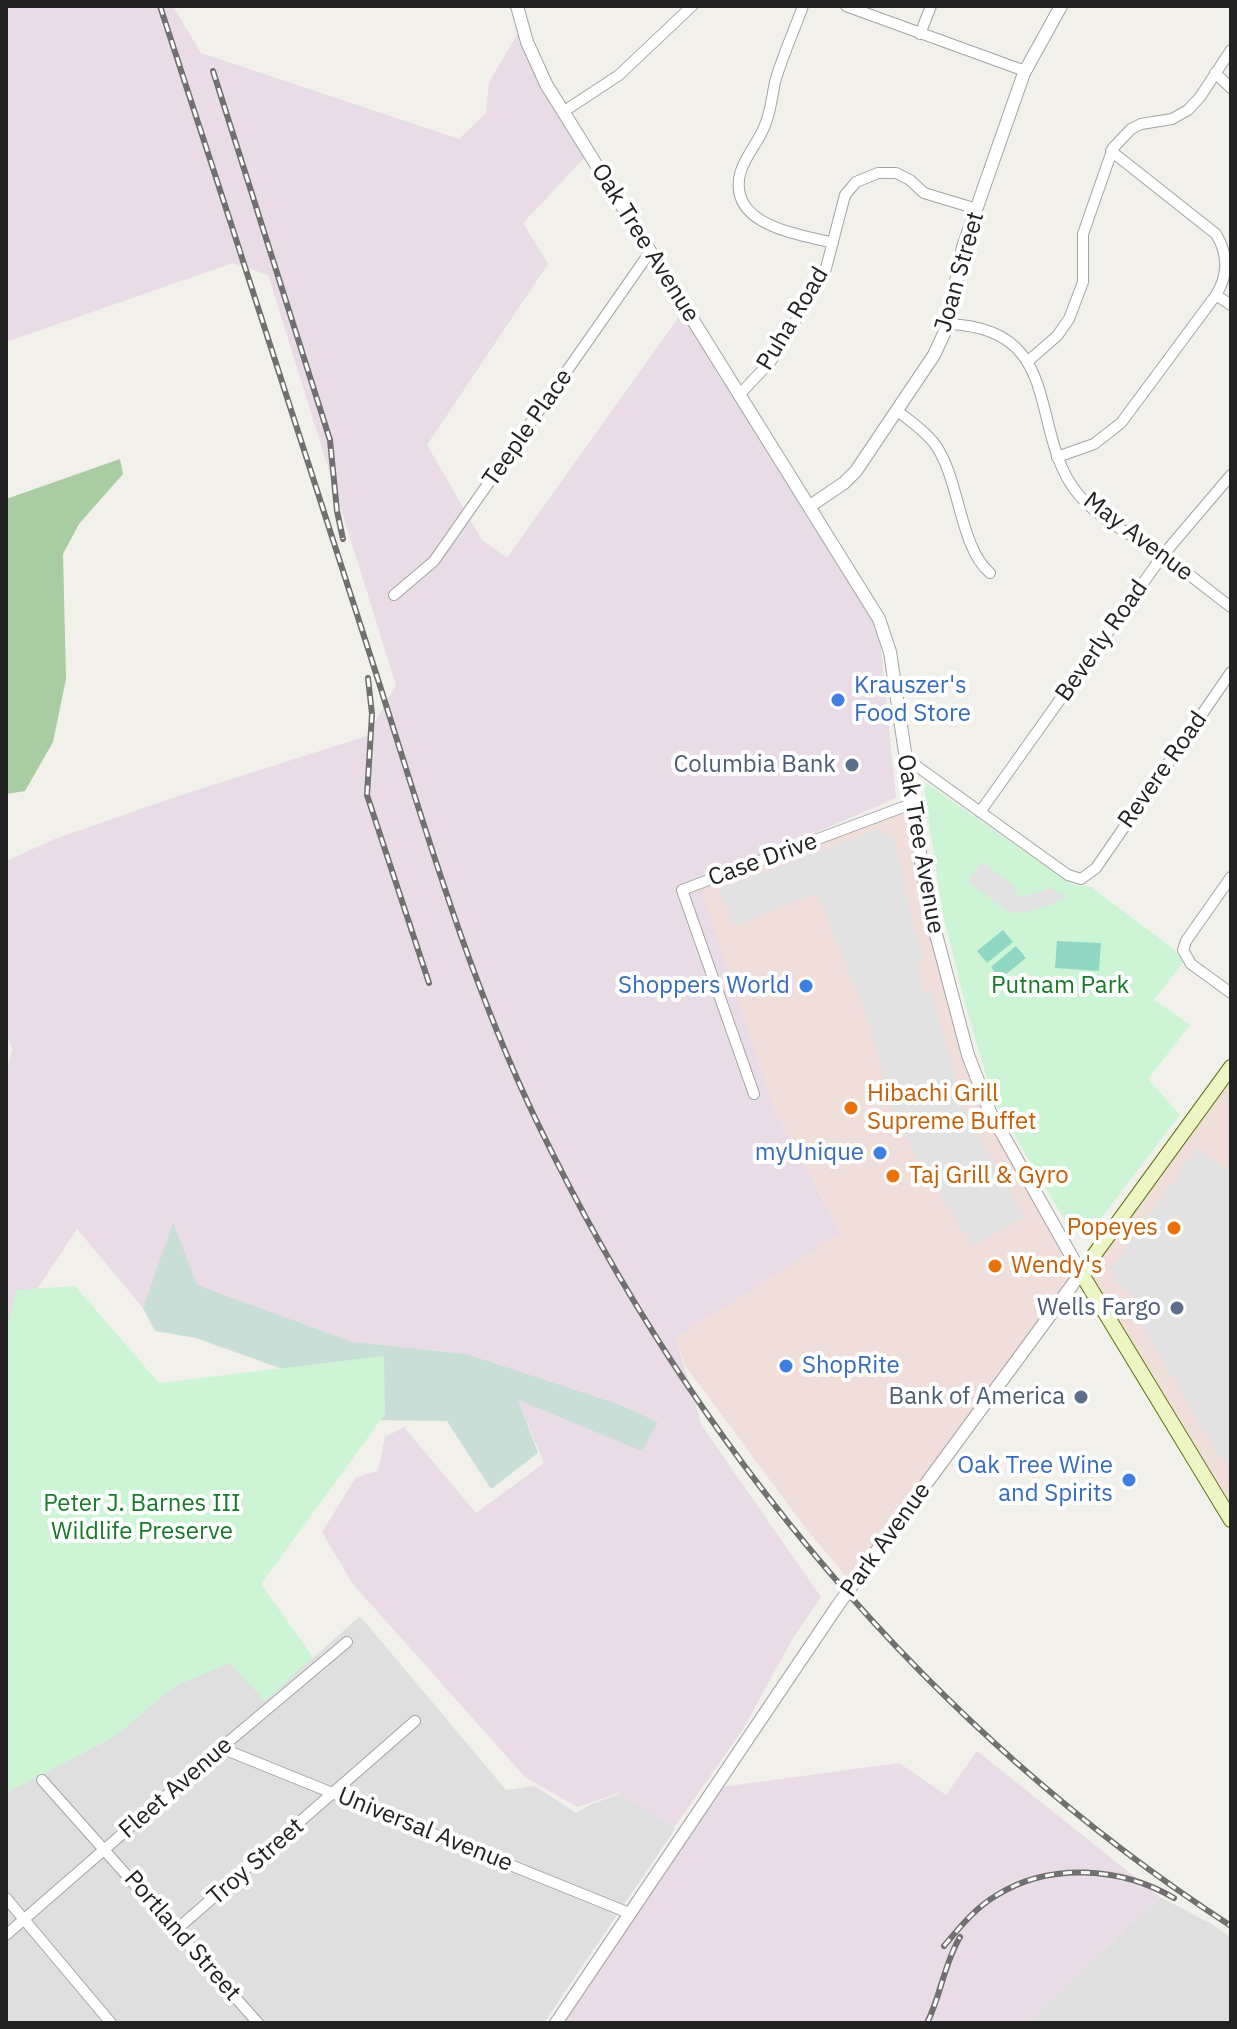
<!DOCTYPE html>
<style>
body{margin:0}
#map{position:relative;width:1237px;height:2029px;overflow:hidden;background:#f1f0ea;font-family:"IBM Plex Sans",sans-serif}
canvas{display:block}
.frame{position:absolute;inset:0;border:8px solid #222;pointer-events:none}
</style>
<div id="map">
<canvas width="1237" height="2029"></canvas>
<div class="frame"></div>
</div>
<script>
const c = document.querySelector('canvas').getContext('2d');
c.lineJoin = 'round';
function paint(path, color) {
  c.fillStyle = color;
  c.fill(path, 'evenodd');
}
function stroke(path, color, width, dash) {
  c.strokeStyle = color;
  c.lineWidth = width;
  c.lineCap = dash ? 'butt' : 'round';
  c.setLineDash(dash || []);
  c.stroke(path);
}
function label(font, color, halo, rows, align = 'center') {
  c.font = font + ' "IBM Plex Sans",sans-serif';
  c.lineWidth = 8;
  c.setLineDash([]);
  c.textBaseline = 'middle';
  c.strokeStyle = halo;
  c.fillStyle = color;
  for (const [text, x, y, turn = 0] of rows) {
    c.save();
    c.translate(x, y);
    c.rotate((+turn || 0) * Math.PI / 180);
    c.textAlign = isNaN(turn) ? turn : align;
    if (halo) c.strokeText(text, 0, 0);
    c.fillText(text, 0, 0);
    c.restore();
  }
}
paint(new Path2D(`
 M244,1601l62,63 54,-48 146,174 29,-4 41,27 16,-9 30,-11 53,36 -131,194h-538v-261z
 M1160,1897l50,26 21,14v86h-204z`), '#e0dfdf');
paint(new Path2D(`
 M911,804l6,40 62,242 102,186 150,-205v453l-150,-247 -228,311 -43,-50 -124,-167 -10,-29 165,-106 -68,-126 -75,-223z`), '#f0dedb');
paint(new Path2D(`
 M6,6h167l28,47 258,86 27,-26 3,-31 31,-52 68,124 -65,69 25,41 -121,181 55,95 25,18 176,-247 196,318 17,169 -197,85 74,223 68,127 -165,105 26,88 119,171 -28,41 -50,91 -69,99 -55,-35 -42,14 -52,-30 -173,-194 -30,-51 34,-55 22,-6 7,-34 19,-10 72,86 68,-50 -27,-64 124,51 17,-28 -37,-17 -154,-51 -114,-12 -157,-57 -23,-62 -30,85 -66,-79 -71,107v-263l6,-23 -6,-19v-170l49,-22 123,-43 189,-60 29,-51 -128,-410 -35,-12 -227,79z
 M977,1751l183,146 -133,126h-471l158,-235 185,-25 47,32z`), '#eadce6');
paint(new Path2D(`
 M120,459l3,15 -44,50 -16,30 3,125 -13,63 -28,49 -19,3v-295z`), '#aacca3');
paint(new Path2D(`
 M173,1222l24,63 156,57 114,12 154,51 37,17 -16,29 -124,-51 20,53 -47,36 -44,-68 -75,-1 -42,-34 -134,-48 -41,-7 -12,-23z`), '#c8ded6');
paint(new Path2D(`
 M923,781l150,104 18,2 84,63 8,12 -29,38 36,25 -42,54 32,36 -85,111 -26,1 -76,-128 -29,-99 -22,-90z
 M75,1286l84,97 225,-27 1,58 -124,170 52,73 -48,44 -35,-38 -55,23 -61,51 -108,56v-460l10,-43z`), '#cdf5d5');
paint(new Path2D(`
 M1003,930l10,12 -26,21 -10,-12z
 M1057,941l44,2 -2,28 -44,-3z
 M1016,946l10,12 -26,21 -9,-12z`), '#90d8c4');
paint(new Path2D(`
 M882,828l5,10 7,-2 18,84 12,40 -8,3 8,30 7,-2 36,126 58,100 -53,29 -72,-116 -33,-114 -50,-123 -84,33 -14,-37z
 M982,862l36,27 -3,6 6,1 16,-3 16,-7 3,8 6,-2 4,7 -41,14 -17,-1 -41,-31z
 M1196,1148l35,26v290l-8,-1 -82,-138 2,-21 -29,-24 -2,-12z`), '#e2e2e2');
const minor = new Path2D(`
 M803,6c-9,25 -21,51 -28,76 -3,14 -4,29 -10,43 -6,17 -21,32 -25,49 -12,52 59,60 93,69
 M846,6l179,65
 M920,34l11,-28
 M1215,73l16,15
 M563,112l56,-37 73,-69
 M1216,295l15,10
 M948,324c119,4 79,108 130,170 22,27 56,41 84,61 24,16 46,35 69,52
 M1027,362l30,-26 12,-17 14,-37v-48l30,-86 18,-19 10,-5 31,-5 16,-9 12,-13 31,-47
 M739,395l32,-34 54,-89 20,-77 11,-13 22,-9h18l14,7 14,13 53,16
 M896,410c13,10 28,20 38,33 26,34 25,104 56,130
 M1057,457l37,-13 27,-21 95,-128c13,-21 12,-41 0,-61l-105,-83
 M394,595l40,-34 216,-309
 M904,757l164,118 13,4 15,-11 135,-196
 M980,812l183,-257 68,-80
 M1231,877l-45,64 -3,9 8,14 40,29
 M754,1094l-72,-204 229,-86
 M221,1748l408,165
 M42,1780l216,243
 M6,1898l105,125
 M176,1930l239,-209
 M6,1935l215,-187 126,-106`);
const tertiary = new Path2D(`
 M517,6l10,36 19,42 333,535 11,33 37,248 41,155 22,57 91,161 -219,298
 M810,506l34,-23 12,-12 78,-116 13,-28 16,-80 61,-174 37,-67
 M556,2023l280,-415`);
const secondary = new Path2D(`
 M1231,1067l-150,206 150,247`);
stroke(minor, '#a3a3a3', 12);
stroke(tertiary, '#a3a3a3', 14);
stroke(secondary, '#5c7210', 16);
stroke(minor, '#fff', 10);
stroke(tertiary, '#fff', 12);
stroke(secondary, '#edf5c4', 14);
const rail = new Path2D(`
 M160,6c72,219 142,438 213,658 49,153 94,312 164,458 156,324 391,607 694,804
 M213,71l117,369 7,71 6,28
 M368,678l4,36 -5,81 62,188
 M944,1946c16,-19 31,-38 53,-51 53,-33 124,-28 177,3
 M927,2023c14,-28 17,-59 33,-86`);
stroke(rail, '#707070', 6);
stroke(rail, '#fff', 3, [9]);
const tertiaryBridge = new Path2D(`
 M836,1608l26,-37`);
stroke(tertiaryBridge, '#a3a3a3', 14, []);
stroke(tertiaryBridge, '#fff', 12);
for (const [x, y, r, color] of [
 [838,700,8,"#3f7fe0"],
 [852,765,8,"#5c6f8a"],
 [806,986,8,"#3f7fe0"],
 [851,1108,8,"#e8710a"],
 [880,1153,8,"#3f7fe0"],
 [893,1176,8,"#e8710a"],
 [1174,1228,8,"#e8710a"],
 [995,1266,8,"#e8710a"],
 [1177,1308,8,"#5c6f8a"],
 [786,1366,8,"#3f7fe0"],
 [1081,1397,8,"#5c6f8a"],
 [1129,1480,8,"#3f7fe0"]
]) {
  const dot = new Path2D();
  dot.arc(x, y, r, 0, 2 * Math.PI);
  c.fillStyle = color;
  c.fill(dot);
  stroke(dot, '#fff', 3);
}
label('24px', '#222', '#fff', [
 ["Oak Tree Avenue",645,243,58],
 ["Joan Street",960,272,-74],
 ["Puha Road",793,319,-59],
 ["Teeple Place",528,428,-55],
 ["May Avenue",1138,537,37],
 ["Beverly Road",1102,641,-55],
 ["Revere Road",1163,770,-55],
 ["Oak Tree Avenue",920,844,80],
 ["Case Drive",763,860,-20],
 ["Park Avenue",886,1540,-54],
 ["Fleet Avenue",176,1788,-41],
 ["Universal Avenue",425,1830,22],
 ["Troy Street",256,1862,-41],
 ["Portland Street",182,1936,49]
]);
label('24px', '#366cbe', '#fff', [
 ["Krauszer's",854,686,"left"],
 ["Food Store",854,714,"left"],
 ["Shoppers World",790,986],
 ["myUnique",864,1153],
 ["ShopRite",802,1366,"left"],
 ["Oak Tree Wine",1113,1466],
 ["and Spirits",1113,1494]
], 'right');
label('24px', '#4e5e75', '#fff', [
 ["Columbia Bank",836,765],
 ["Wells Fargo",1161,1308],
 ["Bank of America",1065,1397]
], 'right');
label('24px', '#17792a', '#fff', [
 ["Putnam Park",1060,986],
 ["Peter J. Barnes III",142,1504],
 ["Wildlife Preserve",142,1532]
]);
label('24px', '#c56008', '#fff', [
 ["Hibachi Grill",867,1094],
 ["Supreme Buffet",867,1122],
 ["Taj Grill & Gyro",909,1176],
 ["Popeyes",1158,1228,"right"],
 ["Wendy's",1011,1266]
], 'left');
</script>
